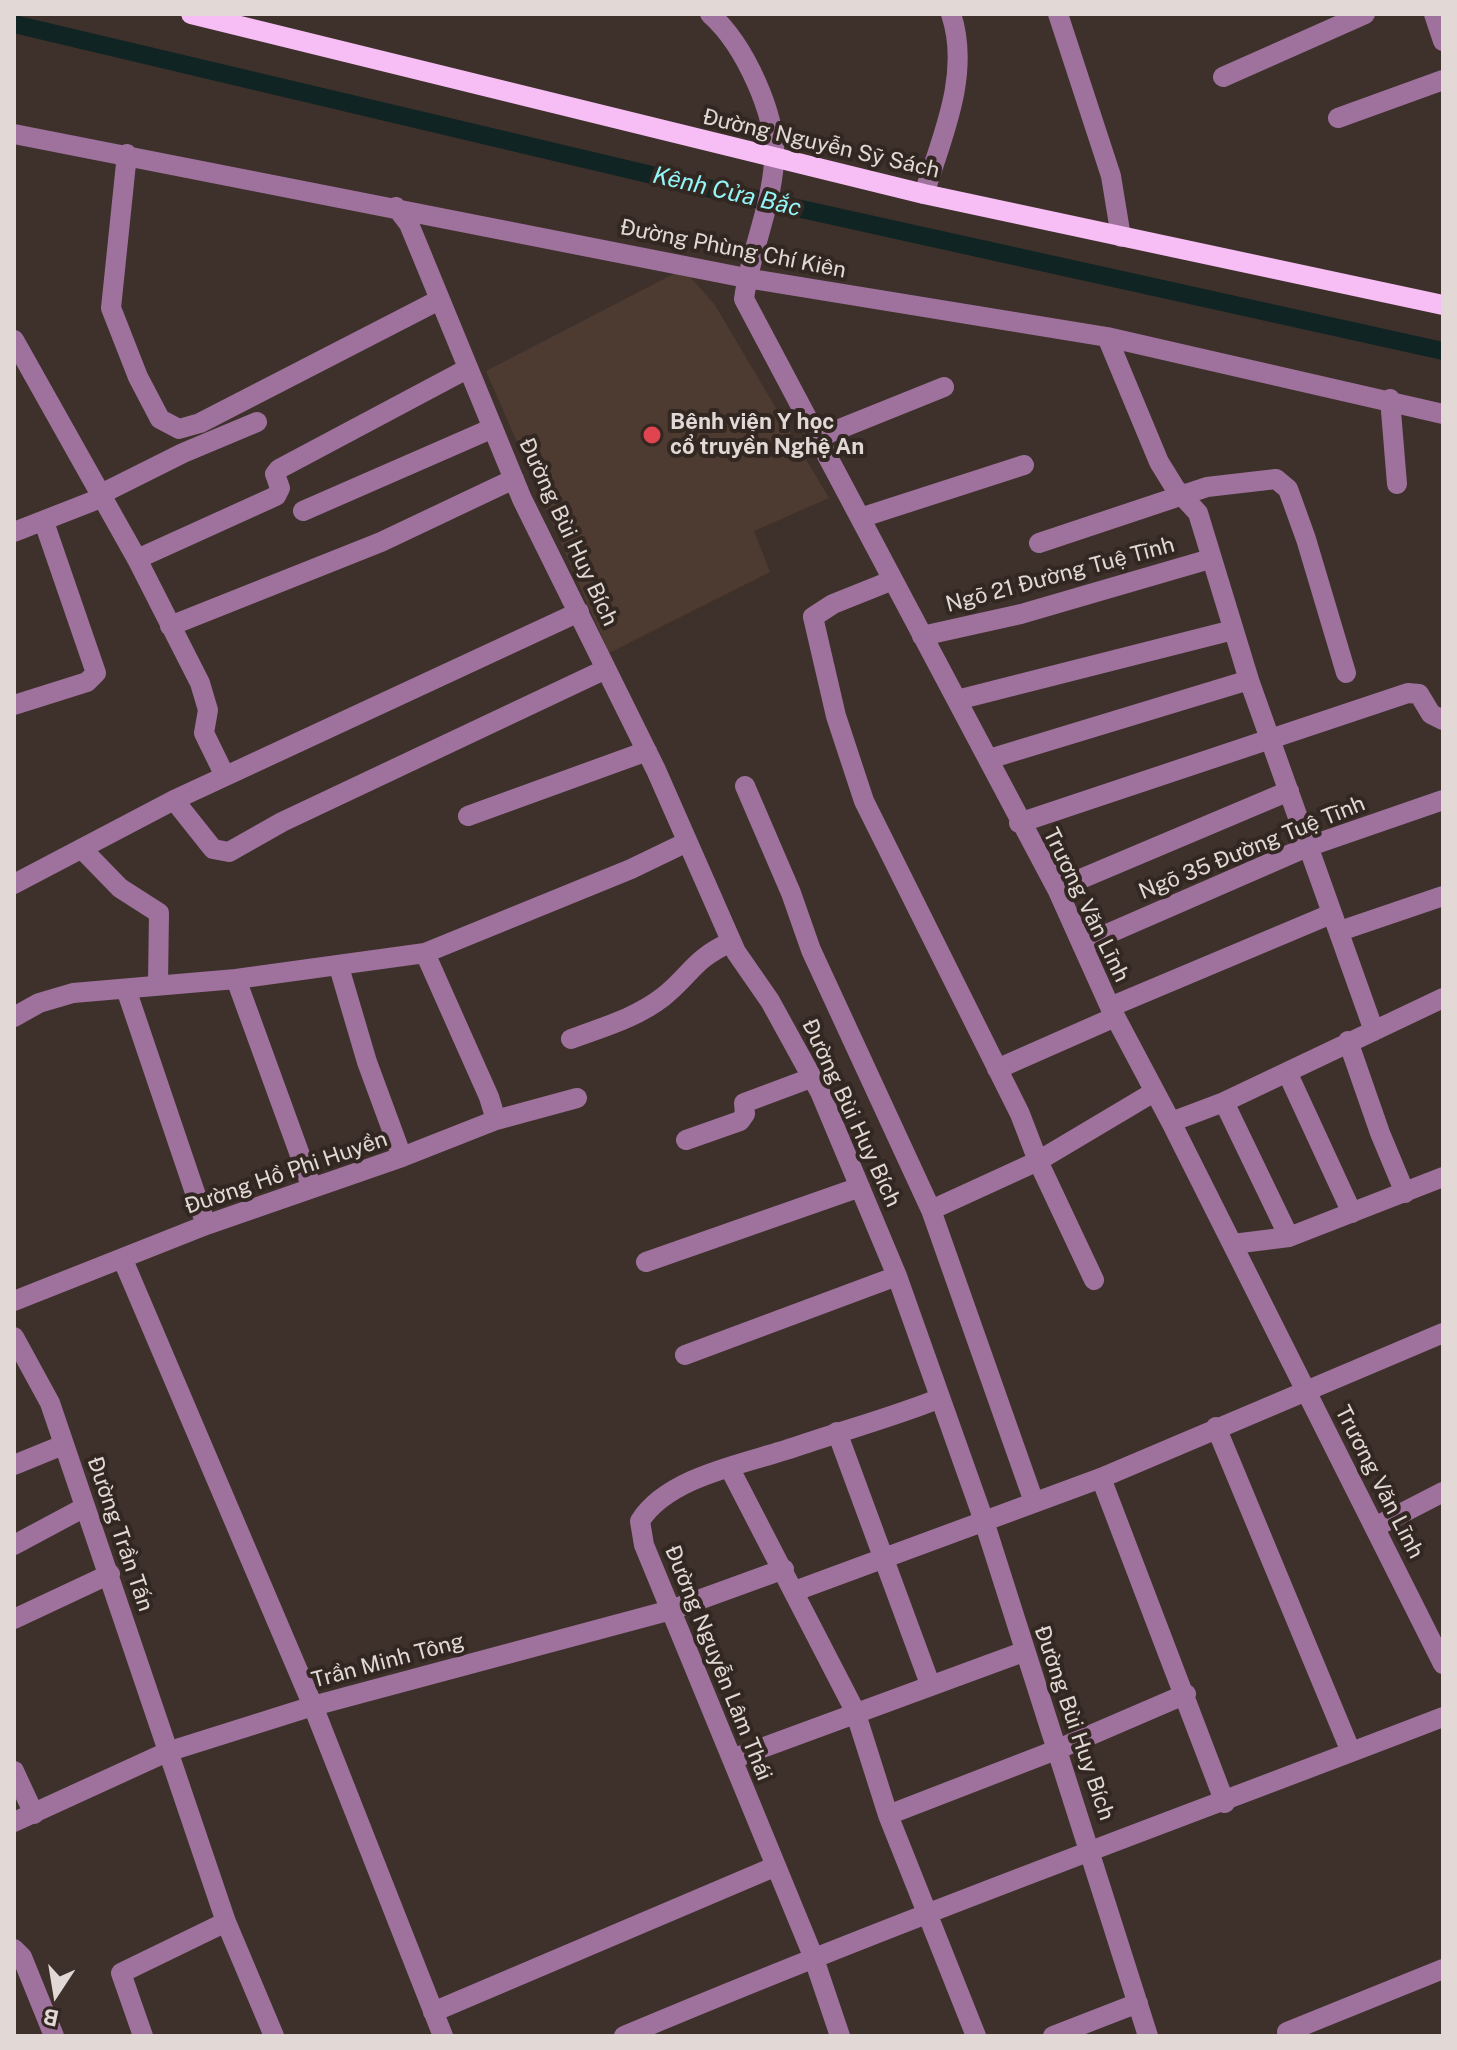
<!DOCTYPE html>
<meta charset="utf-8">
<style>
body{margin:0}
#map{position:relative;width:1457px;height:2050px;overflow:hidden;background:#3e312b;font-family:"Public Sans",sans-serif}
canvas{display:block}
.frame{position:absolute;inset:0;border:16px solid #e2d9d6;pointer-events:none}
.north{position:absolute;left:16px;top:1954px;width:80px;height:80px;-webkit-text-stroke:6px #332721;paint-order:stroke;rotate:192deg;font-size:22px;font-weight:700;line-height:32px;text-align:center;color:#e2d9d6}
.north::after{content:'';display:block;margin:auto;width:28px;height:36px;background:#e2d9d6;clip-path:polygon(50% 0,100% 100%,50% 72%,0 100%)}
</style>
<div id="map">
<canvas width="1457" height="2050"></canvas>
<div class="frame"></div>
<div class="north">B</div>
</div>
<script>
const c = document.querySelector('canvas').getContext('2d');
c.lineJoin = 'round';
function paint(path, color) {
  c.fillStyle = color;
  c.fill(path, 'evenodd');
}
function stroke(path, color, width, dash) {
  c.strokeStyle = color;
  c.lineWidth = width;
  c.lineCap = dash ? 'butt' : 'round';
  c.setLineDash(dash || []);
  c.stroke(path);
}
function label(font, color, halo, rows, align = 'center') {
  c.font = font + ' "Public Sans",sans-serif';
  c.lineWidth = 8;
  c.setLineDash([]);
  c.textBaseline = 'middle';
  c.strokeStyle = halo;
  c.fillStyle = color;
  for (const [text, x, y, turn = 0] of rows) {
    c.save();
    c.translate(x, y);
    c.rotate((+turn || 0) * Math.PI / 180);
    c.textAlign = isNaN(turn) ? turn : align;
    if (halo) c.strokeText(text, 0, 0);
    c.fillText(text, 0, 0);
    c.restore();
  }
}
paint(new Path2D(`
 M683,269l32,36 114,193 -75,33 16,41 -161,81 -123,-282z`), '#4d3a30');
stroke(new Path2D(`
 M14,24l697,165 732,162`), '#112424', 18);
stroke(new Path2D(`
 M710,14c34,30 68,102 64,148 -3,46 -24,91 -30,137l313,590 53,118 61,115 272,542
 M1058,14l53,162 10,61
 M1434,14l9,27
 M1223,77l142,-63
 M1338,118l105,-38
 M14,134l732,144 361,59 336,77
 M127,154l-16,154 27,69 22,42 19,10 21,-6 239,-123
 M924,194c18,-57 47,-120 27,-180
 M396,207l13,17 113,275 134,271 80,182 34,49 50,91 77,184 87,245 164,515
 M1107,337l52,125 16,26 23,25 51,167 125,351
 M14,340l123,219 63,124 8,27 -4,23 21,43
 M1390,399l7,85
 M817,438l127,-51
 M99,495l84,-42 74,-31
 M303,511l190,-83
 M860,518l164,-53
 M14,532l87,-34
 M1039,543l168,-56 69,-8 12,10 18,50 40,134
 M137,559l139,-63 4,-8 -5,-14 4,-5 188,-100
 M893,580l-60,24 -20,13 23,99 28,85 156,313 18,47 56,119
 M170,626l211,-84 133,-63
 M922,636l99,-22 189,-55
 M957,700l276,-70
 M14,705l73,-23 9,-9 -52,-151
 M989,759l260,-79
 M745,786l46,107 20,57 120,260 103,292
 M174,800l39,49 16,3 53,-30 324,-153
 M468,816l179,-65
 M1019,823l389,-130 11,1 12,20 12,6
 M83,850l37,38 39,25 -1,70
 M14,884l160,-84 405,-188
 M1057,889l232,-98
 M1340,931l103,-35
 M1082,945l225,-98 136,-47
 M425,953l64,144 7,23
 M339,967l28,95 35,95
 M236,979l76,209
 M126,989l80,236
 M1110,1007l221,-93
 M14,1017l25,-14 34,-10 163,-14 189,-26 206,-84 56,-27
 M571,1039c32,-12 65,-21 92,-42 28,-22 30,-38 68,-55
 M1348,1041l32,92 25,60
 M997,1069l118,-52
 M1287,1072l65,141
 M1224,1102l65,135
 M1171,1122l53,-20 219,-104
 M686,1140l54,-19 5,-7 -1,-11 67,-25
 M931,1210l107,-49 116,-69
 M1233,1244l56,-7 154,-60
 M123,1260l190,446 130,330
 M646,1262l214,-75
 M14,1301l192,-76 196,-68 94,-37 81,-22
 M14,1337l36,66 176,519 48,114
 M685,1355l212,-79
 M1216,1427l135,325
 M837,1432l93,252
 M14,1465l49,-20
 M729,1467l126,244 33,104 88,221
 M1101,1478l124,325
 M1375,1527l68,-35
 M14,1545l71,-38
 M795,1591l306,-113 342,-145
 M14,1619l96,-45
 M732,1759l291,-107
 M14,1771l20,43
 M888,1815l168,-65 130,-56
 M14,1822l153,-70 146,-46 358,-96 113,-41
 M14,1949l8,8 32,79
 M433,2012l341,-145
 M1287,2032l156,-63
 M143,2036l-22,-63 105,-51
 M624,2036c270,-114 546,-214 819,-319
 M840,2036l-27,-80 -169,-411 -4,-24c29,-46 110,-58 158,-75 47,-16 95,-29 140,-47
 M1053,2036l85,-33`), '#9f729e', 20);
stroke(new Path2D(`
 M191,14l733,180 519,111`), '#f6bef4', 20);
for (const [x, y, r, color] of [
 [652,435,10,"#e0444e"]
]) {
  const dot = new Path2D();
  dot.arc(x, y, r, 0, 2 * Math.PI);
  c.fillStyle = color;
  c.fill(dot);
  stroke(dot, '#332721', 3);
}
label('22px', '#e2d9d6', '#332721', [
 ["Đường Nguyễn Sỹ Sách",821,144,13],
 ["Đường Phùng Chí Kiên",733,249,11],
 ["Đường Bùi Huy Bích",568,532,65],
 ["Ngõ 21 Đường Tuệ Tĩnh",1060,575,-15],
 ["Ngõ 35 Đường Tuệ Tĩnh",1252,848,-22],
 ["Trương Văn Lĩnh",1086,905,64],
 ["Đường Bùi Huy Bích",851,1113,65],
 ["Đường Hồ Phi Huyền",286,1173,-19],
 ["Trương Văn Lĩnh",1379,1482,63],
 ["Đường Trần Tấn",120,1534,71],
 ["Trần Minh Tông",388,1661,-15],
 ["Đường Nguyễn Lâm Thái",718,1663,68],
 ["Đường Bùi Huy Bích",1074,1723,71]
]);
label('bold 22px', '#e2d9d6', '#332721', [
 ["Bệnh viện Y học",670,422],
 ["cổ truyền Nghệ An",670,447]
], 'left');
label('italic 24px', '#93f6f8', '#332721', [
 ["Kênh Cửa Bắc",727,192,13]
]);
</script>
